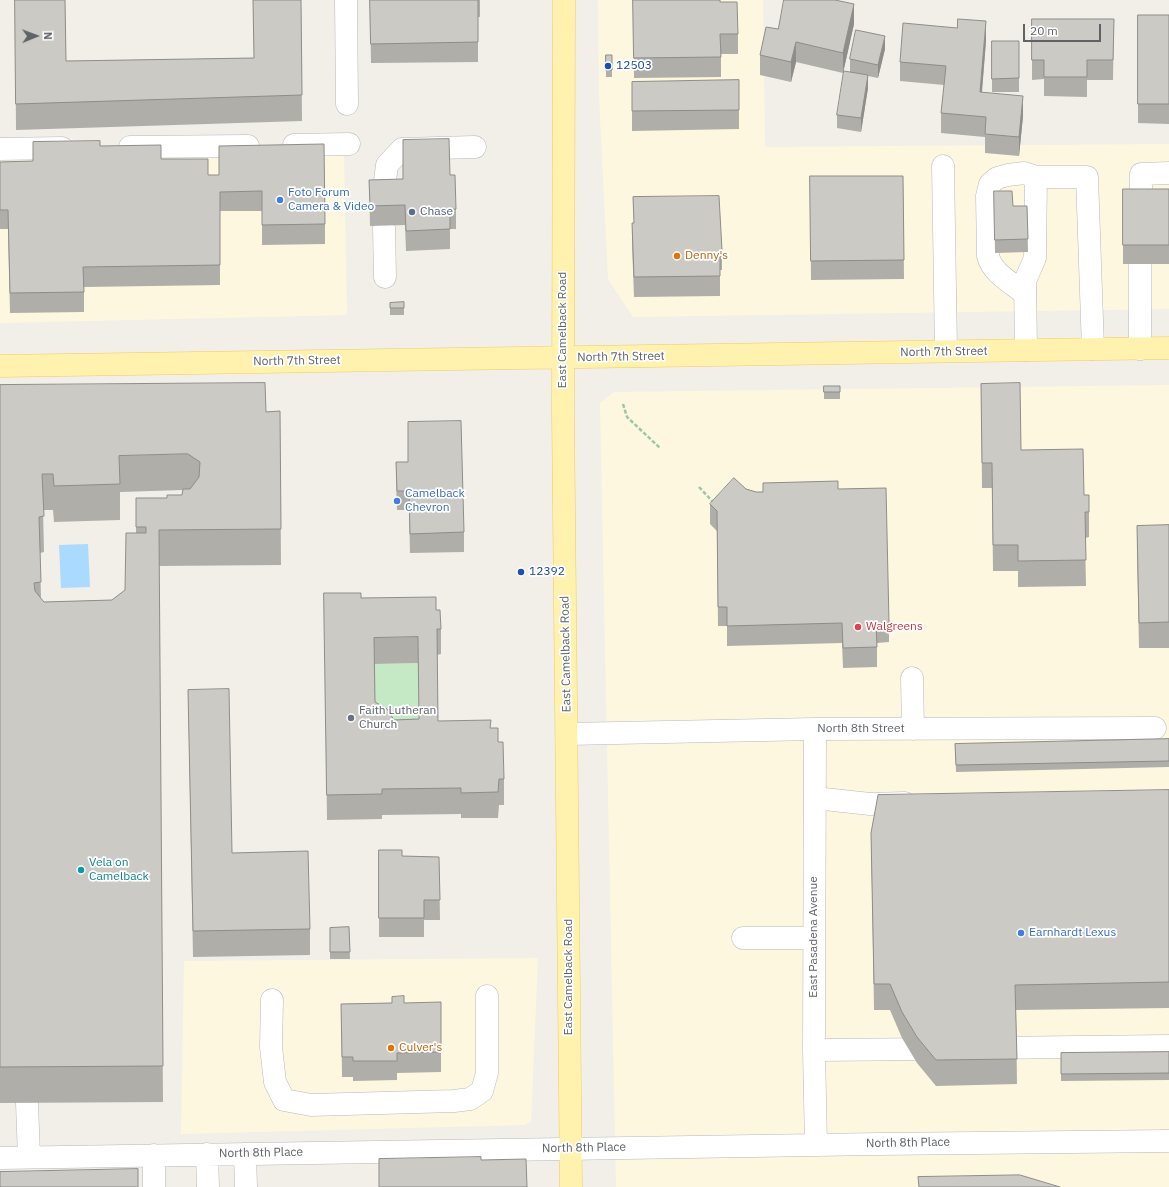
<!DOCTYPE html>
<style>
body{margin:0}
#map{position:relative;width:1169px;height:1187px;overflow:hidden;background:#f1efe8;font-family:"IBM Plex Sans",sans-serif}
canvas{display:block}
.north{position:absolute;left:16px;top:16px;width:40px;height:40px;-webkit-text-stroke:3px #fff;paint-order:stroke;rotate:89deg;font-size:11px;font-weight:700;line-height:16px;text-align:center;color:#5f6368}
.north::after{content:'';display:block;margin:auto;width:14px;height:18px;background:#5f6368;clip-path:polygon(50% 0,100% 100%,50% 72%,0 100%)}
.scale{position:absolute;left:1023px;top:24px;width:78px;height:18px;box-sizing:border-box;border:2px solid #5f6368;border-top:0;padding-left:5px;font-size:12px;line-height:14px;white-space:nowrap;color:#5f6368;-webkit-text-stroke:3px #fff;paint-order:stroke}
</style>
<div id="map">
<canvas width="1169" height="1187"></canvas>
<div class="north">N</div>
<div class="scale">20 m</div>
</div>
<script>
const c = document.querySelector('canvas').getContext('2d');
c.lineJoin = 'round';
function paint(path, color) {
  c.fillStyle = color;
  c.fill(path, 'evenodd');
}
function stroke(path, color, width, dash) {
  c.strokeStyle = color;
  c.lineWidth = width;
  c.lineCap = dash ? 'butt' : 'round';
  c.setLineDash(dash || []);
  c.stroke(path);
}
function label(font, color, halo, rows, align = 'center') {
  c.font = font + ' "IBM Plex Sans",sans-serif';
  c.lineWidth = 3.5;
  c.setLineDash([]);
  c.textBaseline = 'middle';
  c.strokeStyle = halo;
  c.fillStyle = color;
  for (const [text, x, y, turn = 0] of rows) {
    c.save();
    c.translate(x, y);
    c.rotate((+turn || 0) * Math.PI / 180);
    c.textAlign = isNaN(turn) ? turn : align;
    if (halo) c.strokeText(text, 0, 0);
    c.fillText(text, 0, 0);
    c.restore();
  }
}
paint(new Path2D(`
 M598,0h165l2,147 404,-3v165l-536,8 -25,-38 -9,-182z
 M344,151l3,164 -347,8v-163z
 M1169,385v802h-553l-16,-784 14,-11z
 M538,958l-7,163 -7,4 -343,9 3,-173z`), '#fef7e0');
paint(new Path2D(`
 M418,663l1,82 -44,-18 -1,-63z`), '#c5e8c5');
paint(new Path2D(`
 M88,544l2,43 -29,1 -2,-43z`), '#aadaff');
const minor = new Path2D(`
 M346,0l1,104
 M294,145l55,-1
 M130,147l118,-1
 M0,149l62,-1
 M943,166l3,185
 M383,197l4,-32 15,-16 73,-2
 M1141,209v-35l28,-1
 M384,228l1,49
 M1025,294c-13,-11 -33,-21 -37,-38l-1,-60 3,-12 7,-6 11,-3 16,-2 12,4
 M1140,349v-84
 M1026,350l-1,-69 10,-23 1,-81h51l6,172
 M912,678l1,51
 M815,729l-1,321 2,95
 M567,734l248,-5 340,-1
 M815,798l55,6 35,-1
 M743,938h71
 M272,1000l-1,47 4,35 9,18 27,5 143,-4 16,-2 12,-8 5,-18v-77
 M986,1048l183,-2
 M814,1050l124,-1
 M27,1103l2,54
 M207,1154l1,33
 M245,1154l1,33
 M154,1155v32
 M0,1158l878,-14 291,-3`);
const major = new Path2D(`
 M564,0l-1,412 8,775
 M0,366l1169,-18`);
stroke(minor, '#b5b8bc', 23);
stroke(major, '#f2c960', 23);
stroke(new Path2D(`
 M623,404l4,13 33,31
 M699,487l15,16`), '#9cc7a9', 2.5, [4, 2]);
stroke(minor, '#fff', 22);
stroke(major, '#fff2af', 22);
paint(new Path2D(`
 M15,0h50l1,61 188,-3 -1,-58h48l1,121 -286,9z
 M370,0h110v17h-2v45l-107,1z
 M633,0l87,2 18,32v20h-17v23l-87,1z
 M1138,15h31v109l-31,-1z
 M1032,19h82l-1,61h-26v17l-43,-1v-17l-12,1z
 M854,24l-11,49 -47,-11 -5,20 -31,-7v-20l18,-26z
 M986,41l-4,52 41,23 -4,40 -34,-3v-16l-44,-4v-20l3,-28 -44,-4v-19z
 M992,41h27v51h-27z
 M885,49l-7,29 -10,-2v12l-7,44 -24,-4v-13l13,-43v-13z
 M606,55h6v22h-6z
 M739,80v49l-107,2v-49z
 M403,140l47,35 6,34v20h-6v20l-44,2 -1,-26 -35,1 -1,-46 34,-1z
 M33,142l67,4 61,13 47,16h11v-29l106,78v20l-63,1v-34h-42v74l-136,2v25l-74,1 -2,-84h-8v-67l33,-1z
 M810,176h93l1,103 -93,1z
 M1123,189h46v75h-46z
 M994,191l19,15h14l1,46 -33,1z
 M633,197l89,53v20h-2v26l-86,1 -2,-54v-20h2z
 M404,302v13h-14v-12z
 M981,384l40,66 63,45h5v42l-4,1 1,48 -68,1v-16h-25l-1,-83h-10z
 M0,385l266,27 14,-1 1,154 -122,1 4,536 -163,1zM183,490l-1,5 -15,3h-31v35l-11,57 -13,10 -68,2 -3,-3 -1,-46 4,-1 -1,-42h10l1,12 66,-2v-28z
 M824,386h16v13h-16z
 M408,422l56,110v20l-54,1 -1,-43h-12l-1,-28v-20h12z
 M746,489l10,3 82,-3 51,134v19l-12,1v24l-34,1 -1,-25 -115,3v-20h-9l-1,-95 -7,-7v-20z
 M1169,525v123h-30l-2,-97v-25z
 M324,593l112,17 5,19v25l-4,1 1,66 53,7 7,14 6,37v26h-5l-1,13h-37v-4l-79,1v4l-55,1zM418,663l1,56 -25,1 -19,-18v-38z
 M188,690l44,163 78,76v26l-117,2z
 M1169,739v28l-213,5 -1,-28z
 M1169,790v218l-153,2 1,74 -81,2 -19,-23 -15,-25 -12,-28h-16l-3,-177z
 M379,850l23,6 37,1 1,63h-16v17h-45z
 M349,927l1,32h-20v-31z
 M404,1003l37,49v20l-44,1v7l-44,1v-4h-11l-1,-73z
 M1169,1052v28l-108,1v-28z`), '#afaea9');
paint(new Path2D(`
 M854,4v20l-11,49v-20z
 M986,21v20l-6,71v-20z
 M885,36v13l-7,29v-13z
 M796,42v20l-5,20v-20z
 M868,75v13l-7,44v-14z
 M1023,96v20l-4,40v-19z`), '#8f8d8a');
const building = new Path2D(`
 M15,0h50l1,61 188,-3 -1,-58h48l1,95 -286,9z
 M370,0h108v42l-107,2z
 M633,0h87v2h17l1,32h-18l1,23 -87,1z
 M784,0h51l19,4 -11,49 -47,-11 -5,20 -31,-7 6,-28 12,2z
 M1138,15h31v89h-31z
 M958,19l28,2 -6,71 43,4 -4,41 -34,-3 1,-17 -45,-4 5,-47 -46,-4 3,-39 54,5z
 M1032,19h82l-1,41h-26v17h-43v-17h-12z
 M856,30l29,6 -7,29 -28,-6z
 M992,41h27v37l-27,1z
 M606,55h6v15h-6z
 M844,71l24,4 -7,43 -24,-3z
 M739,80v30l-107,1v-29z
 M449,139l1,36h5l1,34h-6v20l-44,2 -1,-26 -35,1 -1,-26 34,-1v-39z
 M100,141v5l61,-1v14h47v16h11v-29l105,-2 1,80 -63,1v-34l-42,1v73l-137,2 1,25 -74,1 -2,-83h-8v-48l33,-1v-19z
 M810,176h93l1,84 -93,1z
 M1123,189h46v56h-46z
 M994,191h18l1,15h14l1,33 -33,1z
 M719,196l3,54h-2v26l-86,1 -2,-54h2l-1,-26z
 M404,302v6h-14v-5z
 M265,383l1,29 14,-1 1,118 -122,1 4,536 -163,1v-682zM188,454l12,8 -1,15 -9,12h-7l-1,6h-15v3h-31v29h10v6h-20l-1,57 -13,10 -68,2 -9,-11 -1,-8 7,-1 -2,-65 5,-1 -2,-42h11l1,12 66,-2 -1,-28z
 M1020,383l1,67 62,-1 1,46h5v17h-4l1,48 -68,1v-16h-25l-1,-82h-10l-1,-79z
 M824,386h16v6h-16z
 M461,421l3,111 -54,2 -1,-43h-12l-1,-29h12v-40z
 M734,478l12,11 10,3h7v-9l75,-2v8l48,-1 3,135h-13l1,24 -34,1 -1,-25 -115,3v-19h-9l-1,-96 -7,-7z
 M1169,525v97l-30,1 -2,-97z
 M324,593h37v5l75,-1v13h4l1,19h-4l1,92 53,-1 -1,8h8v14h5l1,37h-5l-1,13 -37,1v-5l-79,1v5l-55,1zM418,637l1,82 -25,1 -7,-11 -12,-7 -1,-64z
 M229,689l3,164 76,-2 2,78 -117,2 -5,-241z
 M1169,739v22l-213,4 -1,-21z
 M1169,790v192l-154,3 2,74 -81,1 -19,-23 -15,-25 -12,-28h-16l-3,-151 7,-38z
 M379,850h23v6l37,1 1,43h-16v18h-45z
 M349,927l1,25h-20v-24z
 M404,996v7l37,-1v50l-44,1v8h-44v-4h-11l-1,-53 51,-1v-6z
 M1169,1052v21l-108,1v-21z
 M481,1157v3l45,-1 1,28h-148v-28z
 M138,1169v18h-138v-15z
 M1020,1175l40,12h-141l-1,-10z`);
paint(building, '#cccac5');
stroke(building, '#8f8d8a', 1);
for (const [x, y, r, color] of [
 [608,66,4,"#1a4fb4"],
 [280,200,4,"#3f7fe0"],
 [412,212,4,"#5c6f8a"],
 [677,256,4,"#e8710a"],
 [397,501,4,"#3f7fe0"],
 [521,572,4,"#1a4fb4"],
 [858,627,4,"#e0444e"],
 [351,718,4,"#6b7280"],
 [81,870,4,"#0f9aa8"],
 [1021,933,4,"#3f7fe0"],
 [391,1048,4,"#e8710a"]
]) {
  const dot = new Path2D();
  dot.arc(x, y, r, 0, 2 * Math.PI);
  c.fillStyle = color;
  c.fill(dot);
  stroke(dot, '#fff', 1.5);
}
label('12px', '#164399', '#fff', [
 ["12503",616,66],
 ["12392",529,572]
], 'left');
label('12px', '#366cbe', '#fff', [
 ["Foto Forum",288,193],
 ["Camera & Video",288,207],
 ["Camelback",405,494],
 ["Chevron",405,508],
 ["Earnhardt Lexus",1029,933]
], 'left');
label('12px', '#4e5e75', '#fff', [
 ["Chase",420,212]
], 'left');
label('12px', '#c56008', '#fff', [
 ["Denny's",685,256],
 ["Culver's",399,1048]
], 'left');
label('12px', '#5f6368', '#fff', [
 ["East Camelback Road",563,330,-90],
 ["North 7th Street",944,352,-1],
 ["North 7th Street",621,357,-1],
 ["North 7th Street",297,361,-1],
 ["East Camelback Road",566,654,-91],
 ["North 8th Street",861,729],
 ["East Pasadena Avenue",814,937,-90],
 ["East Camelback Road",569,977,-90],
 ["North 8th Place",908,1143,-1],
 ["North 8th Place",584,1148,-1],
 ["North 8th Place",261,1153,-1]
]);
label('12px', '#be3a42', '#fff', [
 ["Walgreens",866,627]
], 'left');
label('12px', '#5b616d', '#fff', [
 ["Faith Lutheran",359,711],
 ["Church",359,725]
], 'left');
label('12px', '#0d838f', '#fff', [
 ["Vela on",89,863],
 ["Camelback",89,877]
], 'left');
</script>
